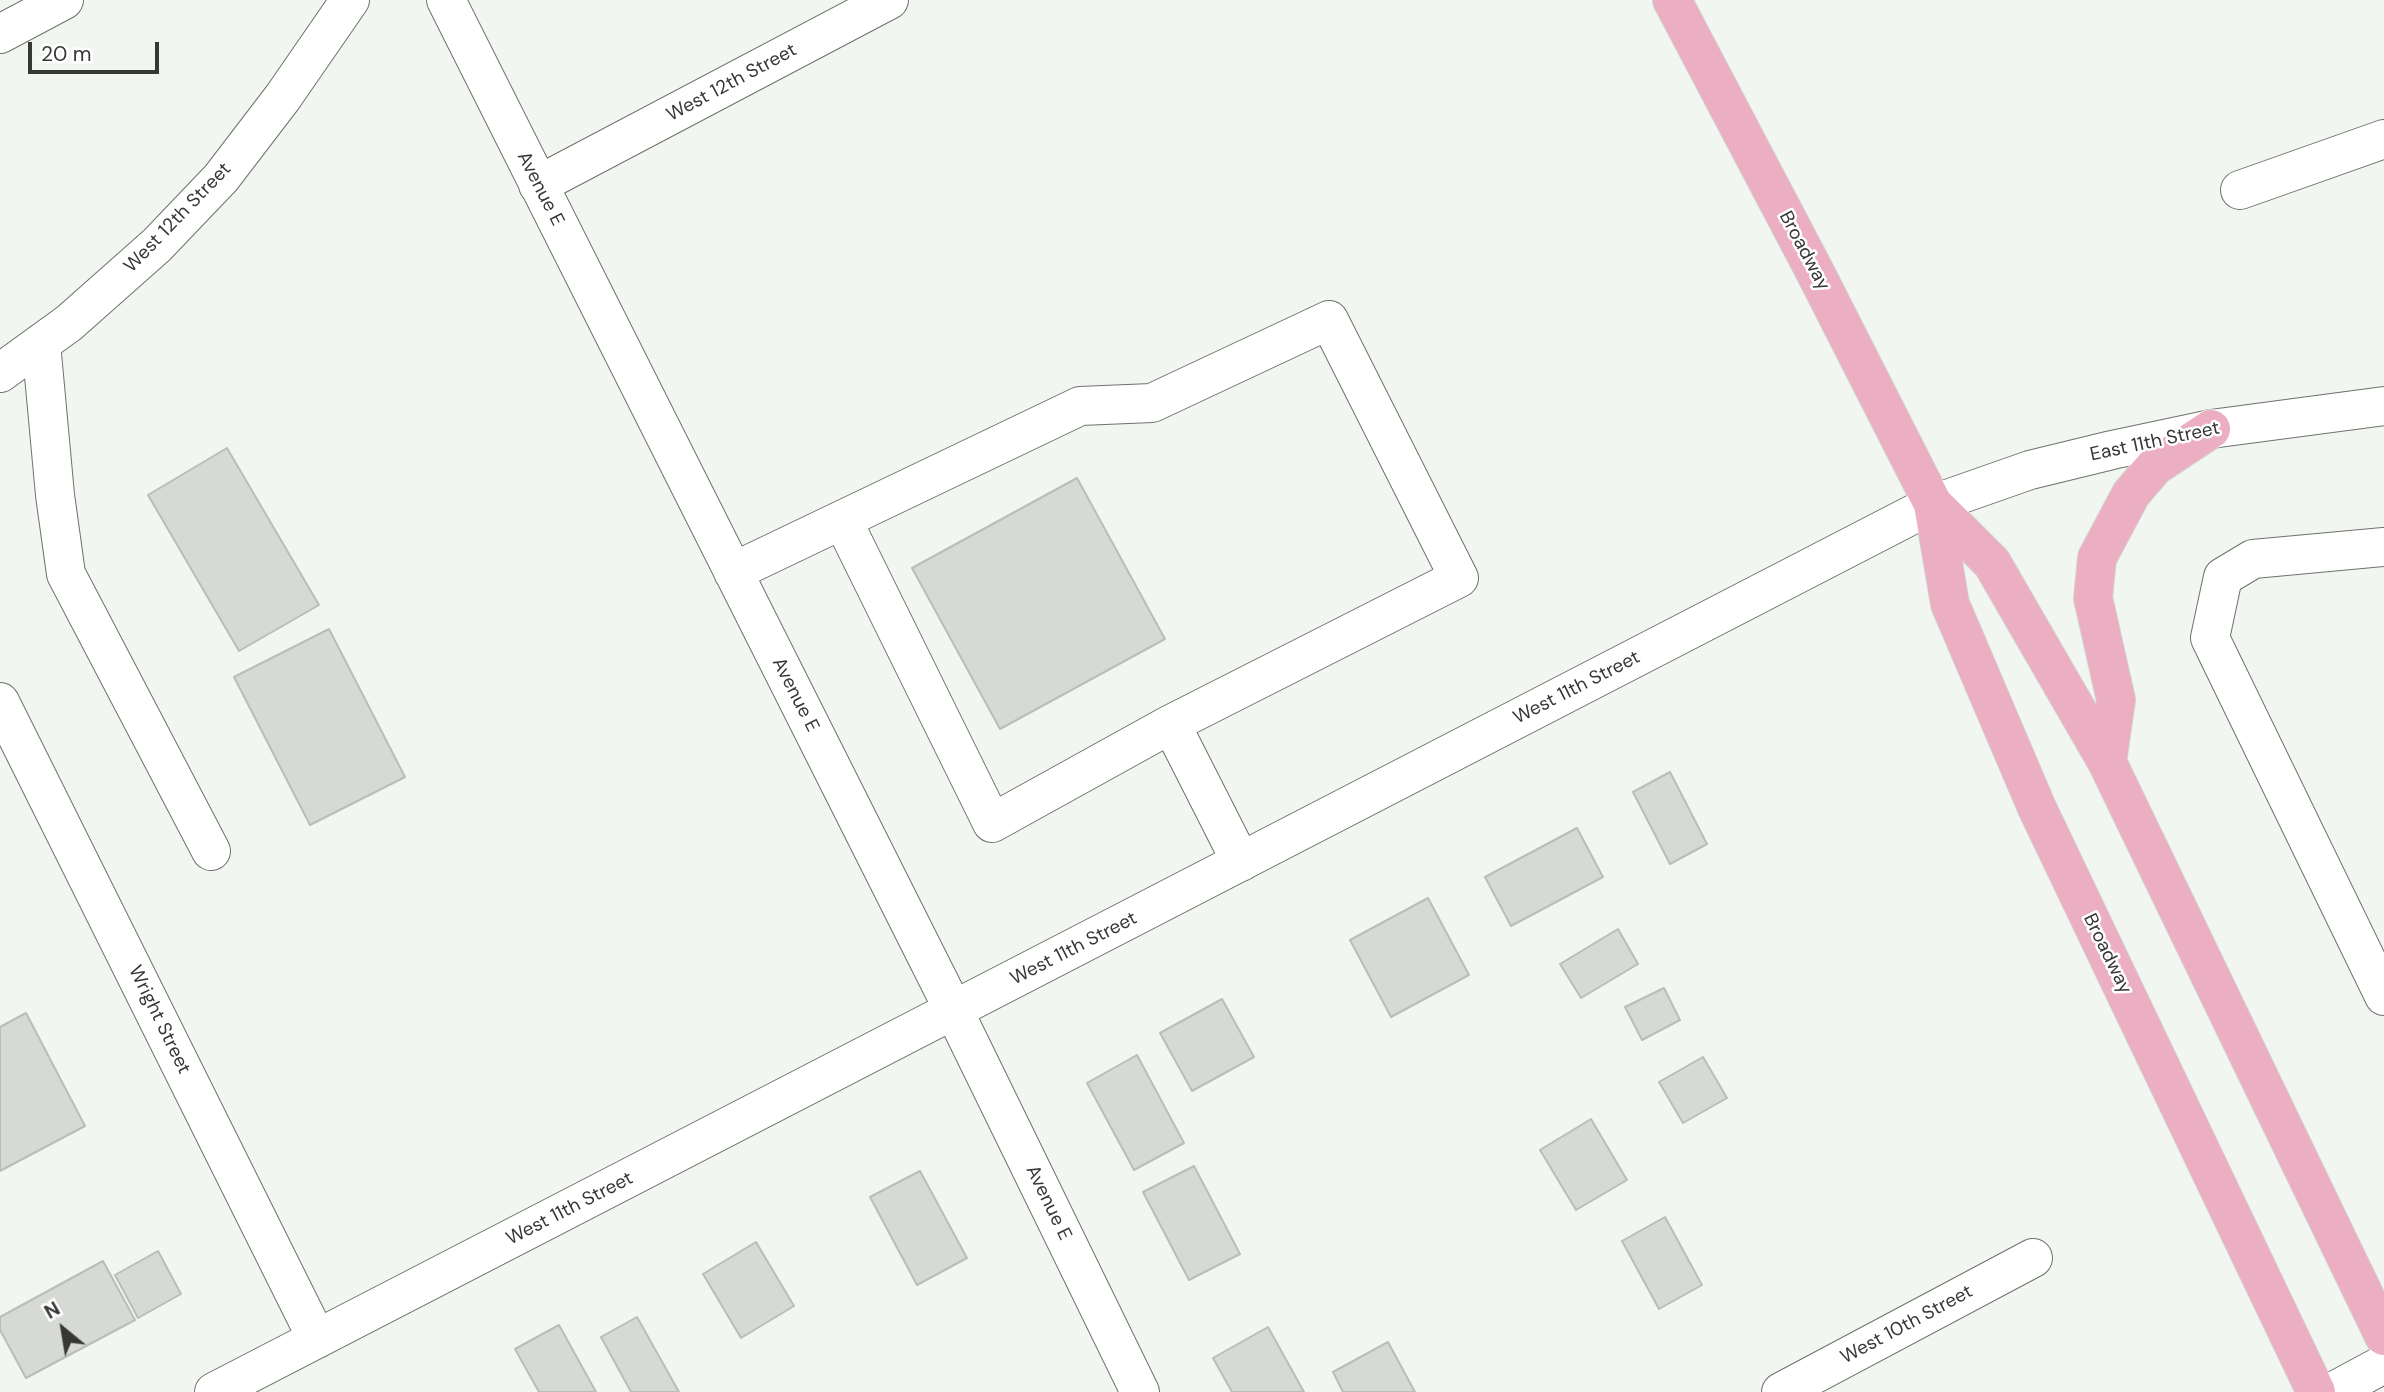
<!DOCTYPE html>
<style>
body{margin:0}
#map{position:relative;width:2384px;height:1392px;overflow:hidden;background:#f2f6f0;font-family:"DM Sans",sans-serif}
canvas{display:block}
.north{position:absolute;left:28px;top:1294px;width:70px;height:70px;-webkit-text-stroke:5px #fff;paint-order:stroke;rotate:330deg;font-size:19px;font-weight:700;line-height:28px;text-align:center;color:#373836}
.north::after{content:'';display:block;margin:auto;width:24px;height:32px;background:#373836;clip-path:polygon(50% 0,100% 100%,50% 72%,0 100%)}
.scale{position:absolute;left:28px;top:42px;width:131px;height:32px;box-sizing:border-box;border:4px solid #373836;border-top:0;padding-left:9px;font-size:21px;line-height:24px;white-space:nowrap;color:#373836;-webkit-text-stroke:5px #fff;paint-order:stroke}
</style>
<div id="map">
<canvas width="2384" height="1392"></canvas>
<div class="north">N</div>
<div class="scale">20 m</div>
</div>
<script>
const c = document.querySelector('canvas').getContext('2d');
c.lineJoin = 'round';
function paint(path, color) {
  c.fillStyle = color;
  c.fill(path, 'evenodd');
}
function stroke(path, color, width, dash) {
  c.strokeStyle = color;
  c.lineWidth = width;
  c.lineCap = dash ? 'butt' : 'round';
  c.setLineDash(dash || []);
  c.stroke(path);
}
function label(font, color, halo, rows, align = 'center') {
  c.font = font + ' "DM Sans",sans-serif';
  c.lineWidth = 5;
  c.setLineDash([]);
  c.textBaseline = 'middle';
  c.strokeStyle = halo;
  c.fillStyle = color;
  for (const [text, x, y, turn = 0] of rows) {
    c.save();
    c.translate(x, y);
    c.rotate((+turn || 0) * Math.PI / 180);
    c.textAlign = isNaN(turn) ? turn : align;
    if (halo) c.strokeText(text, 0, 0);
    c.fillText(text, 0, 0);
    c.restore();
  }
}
const building = new Path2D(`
 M227,448l92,157 -80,46 -91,-156z
 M1077,478l88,161 -165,90 -88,-161z
 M329,629l76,148 -95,48 -76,-148z
 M1670,772l37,72 -37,20 -37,-72z
 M1577,828l26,49 -92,49 -26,-49z
 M1428,898l41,77 -78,42 -41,-77z
 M1618,929l20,35 -57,34 -21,-34z
 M1664,988l16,32 -38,20 -17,-33z
 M1222,999l32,58 -62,34 -32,-58z
 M26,1013l59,113 -85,45v-144z
 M1137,1055l47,88 -50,27 -47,-87z
 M1703,1057l24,41 -44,25 -24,-41z
 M1591,1119l36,61 -51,30 -36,-60z
 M1194,1166l46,88 -51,26 -46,-88z
 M920,1171l47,87 -50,27 -47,-88z
 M1665,1217l37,68 -43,24 -37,-68z
 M756,1242l38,64 -53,32 -38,-64z
 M158,1251l23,43 -43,24 -23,-43z
 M103,1261l32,59 -109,58 -26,-48v-13z
 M637,1317l42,75h-48l-30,-55z
 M559,1325l37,67h-57l-24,-43z
 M1268,1327l36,65h-72l-19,-34z
 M1388,1342l27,50h-72l-10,-20z`);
paint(building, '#d6d9d4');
stroke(building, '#babdb8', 2);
const minor = new Path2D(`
 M446,0l508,1011 186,381
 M0,34l64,-34
 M538,185l351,-185
 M2240,190l144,-51
 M41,343l14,152 11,79 145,277
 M0,373l69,-50 88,-78 64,-67 62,-81 67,-97
 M2384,547l-131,12 -30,18 -13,61 174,358
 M733,572l347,-166 72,-3 177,-83 130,258 -288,146 -179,99 -149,-302
 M0,702l317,637
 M1171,724l70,138
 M214,1392l1719,-888 97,-34 82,-20 99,-21 173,-23
 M1781,1392l252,-134
 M2332,1392l52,-28`);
const major = new Path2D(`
 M1672,0l142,270 119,234 17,100 87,204 279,584
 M1933,504l59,59 115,199 277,574
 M2107,762l9,-62 -23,-102 4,-40 34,-64 24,-28 56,-37`);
stroke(minor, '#6e716c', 40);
stroke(major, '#d3d3d3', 40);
stroke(minor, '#fff', 38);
stroke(major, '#ecaec2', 38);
label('19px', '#373836', '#fff', [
 ["West 12th Street",732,83,-28],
 ["Avenue E",540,189,63],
 ["West 12th Street",178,218,-46],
 ["Broadway",1804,251,62],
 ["East 11th Street",2155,442,-12],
 ["West 11th Street",1577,688,-27],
 ["Avenue E",795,695,63],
 ["West 11th Street",1074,949,-27],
 ["Broadway",2107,954,64],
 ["Wright Street",159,1020,64],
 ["Avenue E",1048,1203,64],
 ["West 11th Street",570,1209,-27],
 ["West 10th Street",1907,1325,-28]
]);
</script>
